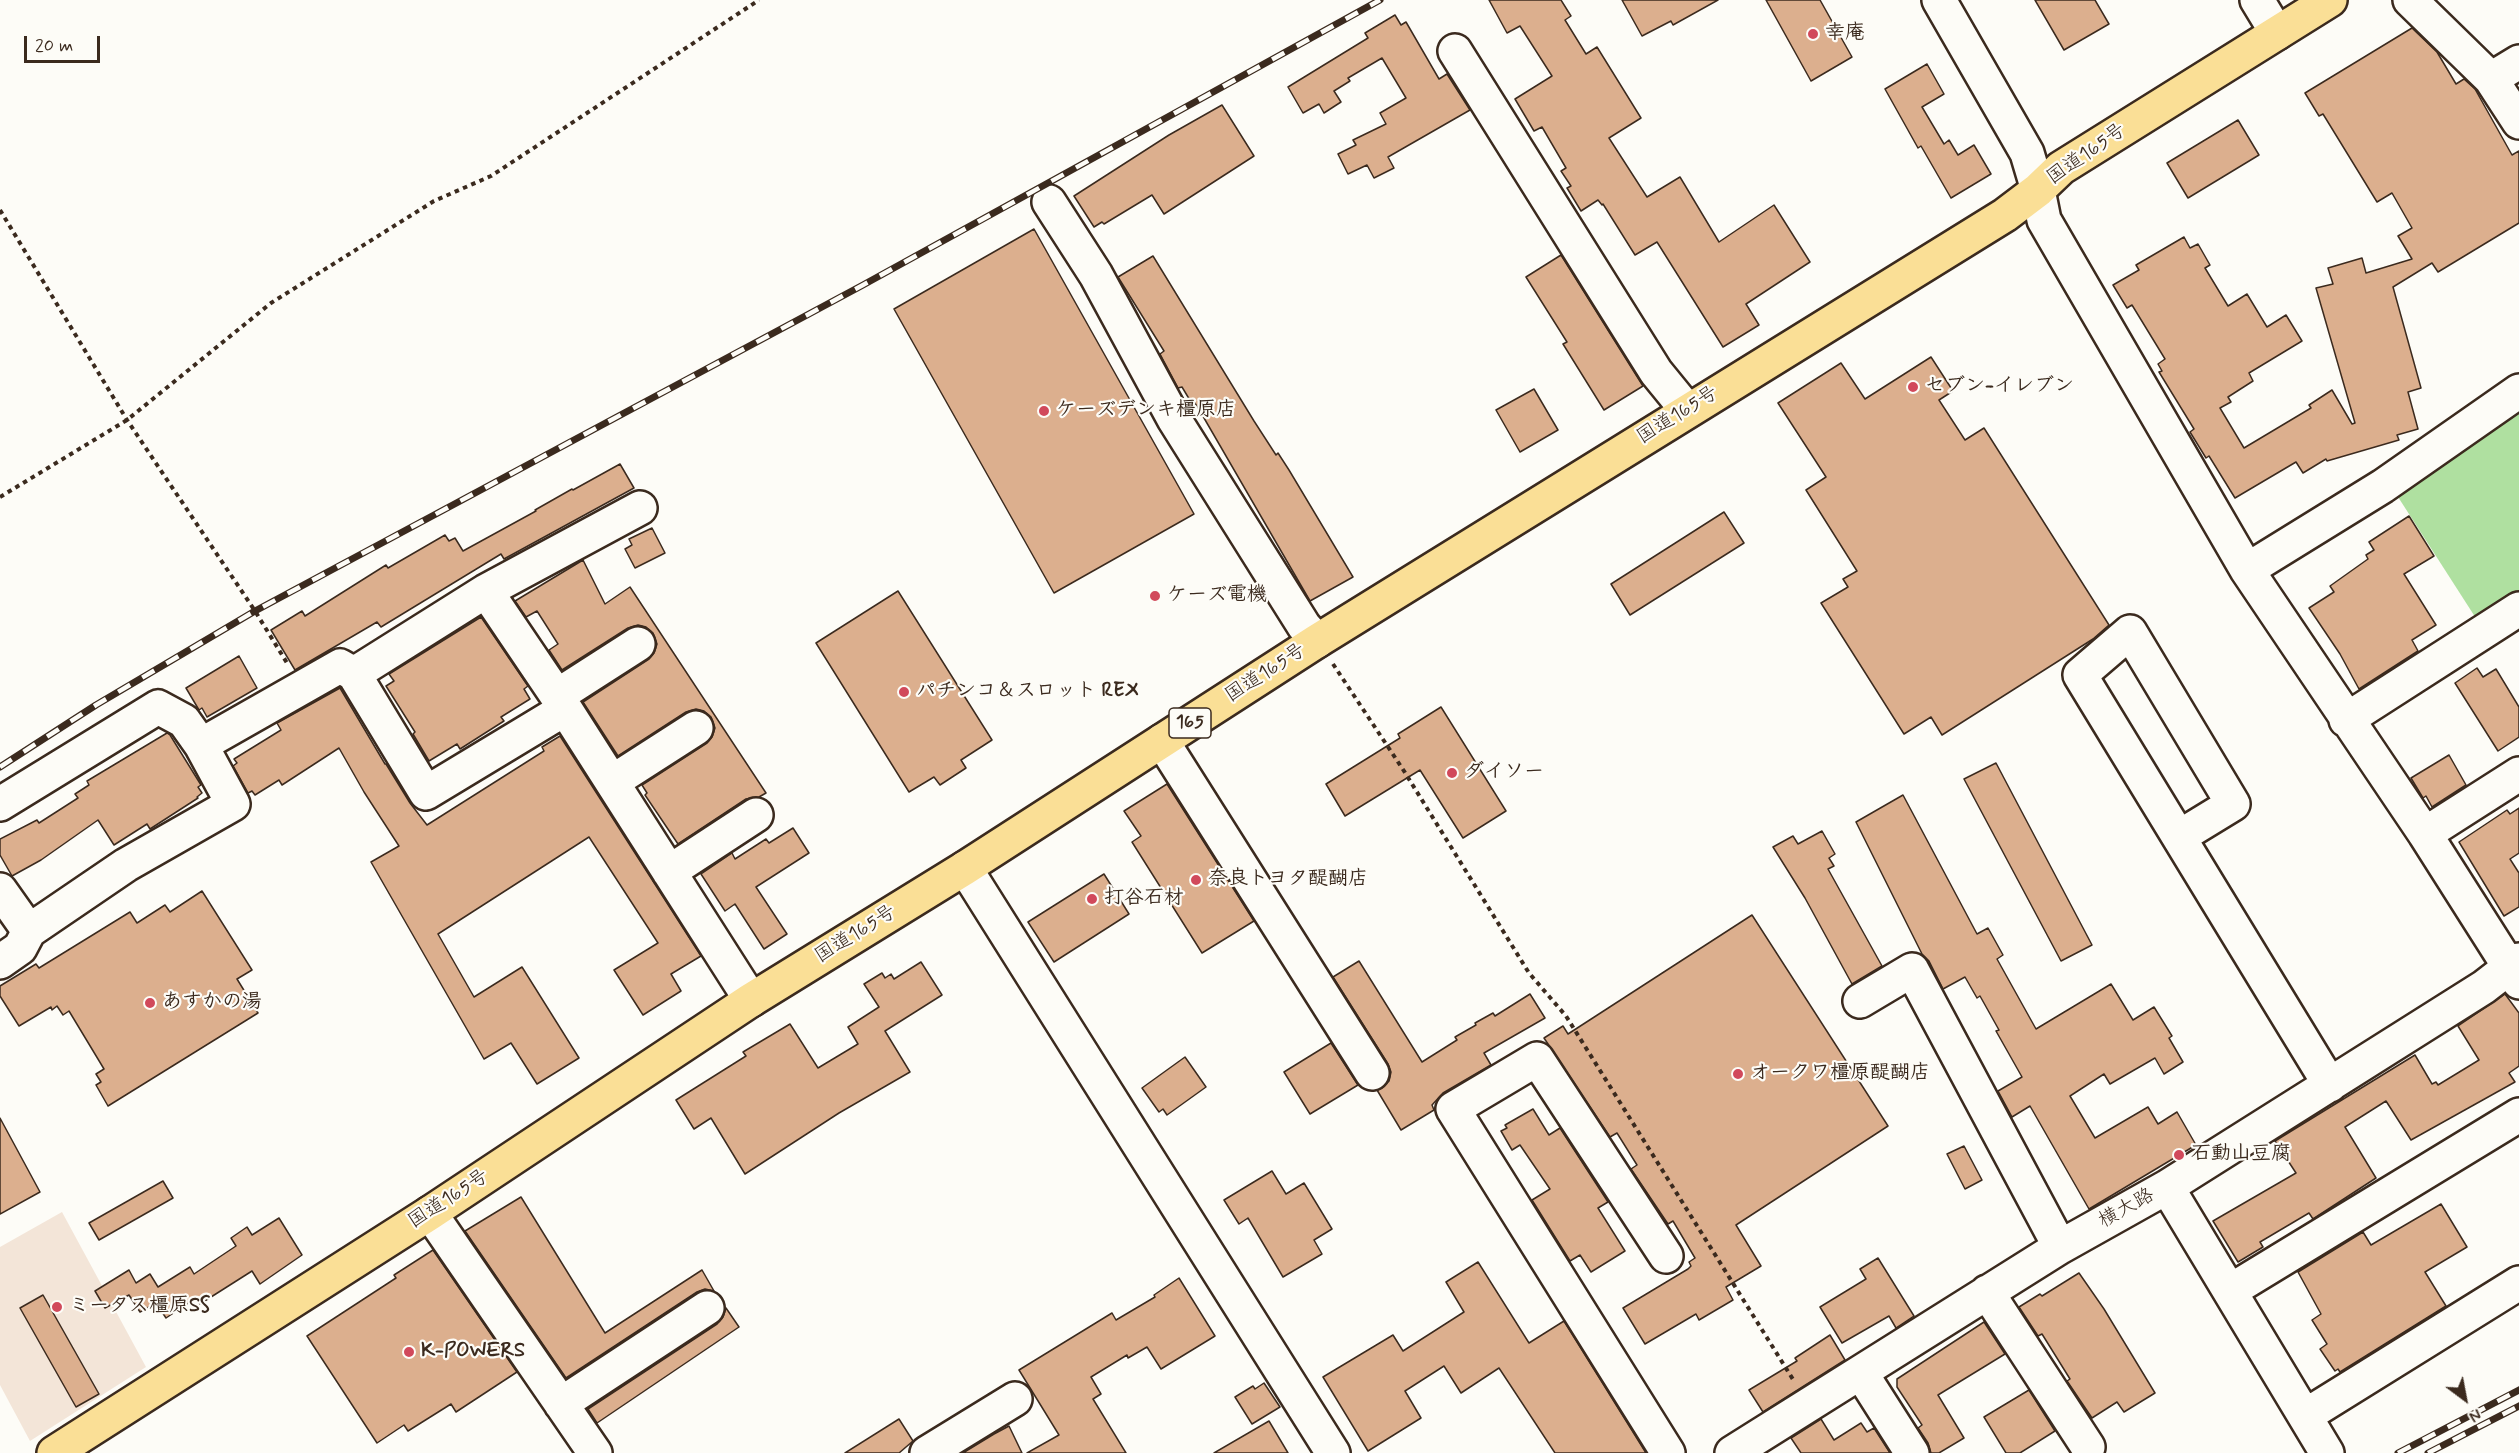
<!DOCTYPE html>
<meta charset="utf-8">
<style>
body{margin:0}
#map{position:relative;width:2519px;height:1453px;overflow:hidden;background:#fdfcf7;font-family:Mynerve,sans-serif}
canvas{display:block}
.north{position:absolute;left:2435px;top:1369px;width:60px;height:60px;-webkit-text-stroke:4px #fdfcf7;paint-order:stroke;rotate:148deg;font-size:16px;font-weight:700;line-height:24px;text-align:center;color:#3b2a1e}
.north::after{content:'';display:block;margin:auto;width:21px;height:27px;background:#3b2a1e;clip-path:polygon(50% 0,100% 100%,50% 72%,0 100%)}
.scale{position:absolute;left:24px;top:36px;width:76px;height:27px;box-sizing:border-box;border:3px solid #3b2a1e;border-top:0;padding-left:8px;font-size:18px;line-height:21px;white-space:nowrap;color:#3b2a1e;-webkit-text-stroke:4px #fdfcf7;paint-order:stroke}
</style>
<div id="map">
<canvas width="2519" height="1453"></canvas>
<div class="north">N</div>
<div class="scale">20 m</div>
</div>
<script>
const c = document.querySelector('canvas').getContext('2d');
c.lineJoin = 'round';
function paint(path, color) {
  c.fillStyle = color;
  c.fill(path, 'evenodd');
}
function stroke(path, color, width, dash) {
  c.strokeStyle = color;
  c.lineWidth = width;
  c.lineCap = dash ? 'butt' : 'round';
  c.setLineDash(dash || []);
  c.stroke(path);
}
function label(font, color, halo, rows, align = 'center') {
  c.font = font + ' Mynerve,"Klee One",sans-serif';
  c.lineWidth = 4.5;
  c.setLineDash([]);
  c.textBaseline = 'middle';
  c.strokeStyle = halo;
  c.fillStyle = color;
  for (const [text, x, y, turn = 0] of rows) {
    c.save();
    c.translate(x, y);
    c.rotate((+turn || 0) * Math.PI / 180);
    c.textAlign = isNaN(turn) ? turn : align;
    if (halo) c.strokeText(text, 0, 0);
    c.fillText(text, 0, 0);
    c.restore();
  }
}
paint(new Path2D(`
 M62,1212l84,155 -116,74 -30,-56v-138z`), '#f3e5d8');
paint(new Path2D(`
 M2519,403v195l-40,25 -88,-137z`), '#afe0a0');
const building = new Path2D(`
 M1489,0h72l10,16 -6,4 21,34 11,-7 44,71 -32,20 38,59 33,-20 39,65 55,-37 36,57 -64,42 13,21 -36,22 -66,-105 -22,13 -32,-51 -1,1 -4,-5 -17,11 -14,-23 4,-2 -10,-15 5,-3 -24,-41 -8,4 -19,-32 37,-23 -32,-50 -13,7z
 M1622,0h96l-45,25 -2,-4 -29,15z
 M1766,0h54l32,57 -41,24z
 M2035,0h60l14,24 -45,26z
 M1395,15l6,10 5,-3 33,57 8,-5 23,36 -82,47 6,11 -20,10 -7,-13 -19,9 -10,-20 18,-9 -3,-5 33,-16 -6,-11 26,-15 -24,-40 -34,20 2,3 -16,10 7,11 -17,11 -5,-9 -16,9 -15,-26 80,-49 -3,-5z
 M2412,28l25,24 19,32 8,-5 11,10 37,66 7,-4v72l-81,49 -6,-9 -39,24 28,101 -13,4 10,37 -21,6 2,5 -72,21 -1,-2 -23,14 -7,-11 -61,36 -26,-42 -3,2 -16,-26 4,-3 -35,-57 3,-1 -4,-7 7,-5 -33,-54 -5,3 -14,-23 26,-15 -3,-5 48,-28 6,11 8,-4 12,21 -5,3 23,38 19,-12 20,33 19,-12 16,26 -53,32 4,8 -25,16 3,5 -11,6 24,40 67,-40 -2,-3 23,-15 20,34 3,-1 -39,-135 17,-4 -5,-16 34,-10 4,15 46,-14 -14,-23 14,-8 -20,-35 -15,9 -54,-88 -4,2 -14,-23z
 M1927,64l17,30 -22,13 22,37 5,-4 9,15 16,-10 17,29 -40,24 -30,-52 -3,2 -33,-59z
 M1222,105l32,51 -90,58 -12,-19 -48,29 -2,-2 -8,5 -20,-31 95,-61z
 M2238,120l21,35 -71,43 -21,-35z
 M1034,229l160,285 -140,79 -160,-284z
 M1561,255l82,131 -39,24 -41,-66 4,-2 -41,-65z
 M1153,256l101,165 22,34 2,-2 11,17 64,107 -43,24 -106,-183 -11,-18 -2,2 -9,-15 -4,1 -18,-34 4,-3 -46,-74z
 M1931,357l22,34 -14,9 26,40 19,-12 125,197 -16,14 -151,96 -11,-18 -27,17 -83,-131 27,-16 -5,-8 14,-8 -51,-81 20,-13 -48,-74 63,-40 24,36z
 M1534,389l24,41 -38,22 -24,-42z
 M620,464l14,24 -130,71 -3,-5 -120,73 -4,-5 -82,48 -24,-40 31,-19 3,5 81,-51 2,3 57,-33 4,6 6,-3 8,13 73,-40 -1,-1 37,-21 1,1z
 M1724,512l20,31 -114,72 -19,-31z
 M2409,516l25,40 -30,18 32,51 -24,15 6,11 -59,38 -19,-35 -31,-46 25,-16 -4,-6 38,-27 -2,-4 8,-5 -5,-8z
 M652,528l13,25 -30,15 -10,-19 7,-4 -3,-6z
 M583,560l22,44 25,-17 136,206 -7,4 -13,2 -68,45 -33,-49 2,-2 -5,-8 65,-42 5,-6 3,-9 -4,-11 -7,-6 -8,-2 -10,3 -68,44 -35,-54 66,-43 5,-6 3,-9 -4,-11 -7,-6 -8,-2 -10,3 -66,42 -13,-20 9,-6 -21,-33 -11,6 -11,-16z
 M898,591l94,149 -31,20 5,8 -26,17 -6,-8 -25,15 -93,-149z
 M481,617l47,69 -4,3 6,10 -29,18 3,4 -44,28 -3,-5 -28,17 -16,-27 2,-2 -29,-46 8,-5 -5,-7z
 M239,656l18,32 -50,29 -5,-9 -3,2 -13,-22z
 M2477,668l6,9 13,-8 23,38v30l-21,14 -43,-68z
 M340,688l45,76h1l24,39 17,22 117,-74 -2,-4 18,-11 141,220 -30,18 10,17 -38,24 -29,-45 44,-27 -69,-106 -151,97 36,63 48,-30 57,91 -42,26 -26,-41 -27,16 -113,-197 28,-16 -35,-54 -25,-44 -57,37 -3,-5 -24,15 -3,-4 -4,2 -15,-27 4,-3 -3,-4 47,-29 -4,-7z
 M1441,707l65,104 -43,27 -43,-68 -75,46 -19,-32 74,-46 -2,-4z
 M167,733l3,2 31,50 -3,2 4,6 -5,4 1,1 -48,31 -3,-5 -33,21 -16,-25 -57,40 -29,16 -12,-21v-16l37,-19 2,3 39,-25 -3,-4 14,-9 -2,-4z
 M2449,755l17,30 -34,22 -6,-11 -3,2 -12,-20z
 M1996,763l96,182 -31,16 -97,-182z
 M1167,784l87,137 -52,32 -70,-111 9,-6 -17,-25z
 M1903,795l74,139 11,-6 15,27 -6,4 39,70 75,-45 22,36 21,-13 18,29 -3,2 14,24 -19,12 -9,-16 -45,26 -6,-10 -34,22 25,42 53,-31 10,17 19,-12 19,33 -107,64 -59,-103 -18,11 -14,-26 24,-14 -26,-46 3,-1 -19,-34 -3,2 -12,-21 -22,12 -14,-28 -7,-7 -66,-132z
 M2519,808v45l-9,6 9,14v34l-15,9 -45,-74 48,-32 3,4z
 M793,828l16,25 -53,34 31,47 -23,15 -29,-45 -10,7 -24,-37 31,-21 3,6 31,-20 3,4z
 M1822,831l13,23 -6,4 5,8 -6,3 54,97 -30,18 -47,-86 -32,-51 20,-11 5,8z
 M1104,874l25,40 -75,48 -26,-40z
 M202,891l50,79 -15,9 21,34 -150,93 -12,-21 5,-3 -5,-8 8,-5 -35,-58 -6,4 -6,-9 -5,4 -1,-3 -32,19 -19,-30v-10l36,-22 3,4 91,-56 7,11 28,-18 5,7z
 M1752,915l136,211 -152,99 25,41 -35,21 7,13 -34,20 -3,-6 -51,30 -22,-36 65,-39 3,-3 -2,-4 6,-4 -22,-37 -5,3 -37,-55 6,-4 -20,-32 -7,4 -66,-99 19,-12 5,8z
 M1359,961l63,101 35,-22 -2,-3 21,-12 -1,-2 18,-10 2,3 35,-22 15,24 -61,35 7,12 -48,28 -11,12 2,5 -33,20 -24,-40 5,-2 7,-7 2,-9 -3,-8 -55,-87z
 M921,962l21,33 -57,36 25,41 -71,41 -94,61 -34,-56 -17,11 -18,-29 70,-44 -3,-4 47,-28 28,44 40,-24 -10,-17 31,-20 -15,-23 18,-11 3,5 6,-4 3,5z
 M2505,994l14,19v53l-10,7 6,9 -104,58 -25,-39 -41,26 31,51 -63,41 -4,-6 -49,29 3,5 -25,15 -25,-41 83,-48 -21,-32 140,-86 17,29 4,-2 2,3 41,-25 -21,-34z
 M1331,1043l27,42 -48,29 -26,-42z
 M1185,1057l21,30 -39,28 -4,-6 -4,3 -17,-24z
 M1533,1109l16,26 11,-7 48,74 -10,6 27,43 -34,21 -11,-17 -10,6 -38,-61 18,-11 -30,-44 -8,5 -11,-19 6,-3 -2,-3z
 M0,1118l40,74 -40,22z
 M1964,1146l18,34 -17,9 -18,-35z
 M1272,1171l14,23 18,-11 28,46 -18,11 8,14 -39,23 -35,-59 -9,6 -15,-24z
 M163,1181l10,17 -74,42 -10,-17z
 M521,1197l84,136 97,-63 12,21 -9,-2 -8,3 -131,86 -101,-147z
 M2441,1204l26,43 -42,25 21,34 -106,66 -2,-3 -3,2 -15,-22 7,-5 -15,-24 9,-6 -23,-42 65,-40 8,13z
 M279,1218l23,37 -42,29 -8,-13 -52,33 -4,-6 -30,20 -10,-15 -16,9 -11,-17 -24,13 -10,-17 34,-21 7,13 14,-9 8,13 32,-20 4,7 42,-28 -5,-8 16,-11 5,8z
 M433,1250l84,122 -61,40 -5,-8 -43,27 -4,-6 -27,18 -70,-107 89,-58 -2,-3z
 M1878,1258l36,58 -18,12 -7,-12 -47,27 -22,-36 46,-28 -6,-10z
 M1478,1262l51,81 35,-22 82,132h-91l-56,-85 -38,25 -17,-27 -39,25 16,27 -53,33 -45,-74 70,-42 10,16 61,-39 -18,-30z
 M2079,1273l25,36 51,84 -31,19 -7,-10 -25,16 -25,-37 3,-2 -28,-45 -4,2 -19,-29 21,-13 2,2z
 M1179,1278l36,58 -54,33 -14,-22 -19,11 -1,-3 -36,22 10,17 -8,5 33,54h-99l32,-18 -40,-65 93,-57 4,7 39,-23 -1,-2z
 M43,1295l56,99 -23,13 -56,-99z
 M726,1308l13,19 -142,96 -9,-14 129,-85 6,-7z
 M1984,1322l21,32 -67,41 26,43 -25,15h-8l-3,-10 -10,-15 4,-3 -25,-38v-8z
 M1830,1335l15,25 -82,52 -14,-22 48,-29 -2,-3z
 M1264,1383l16,24 -28,17 -17,-27 18,-11 2,3z
 M2029,1390l26,41 -35,22h-14l-22,-36z
 M899,1419l14,22 -14,12h-54z
 M1821,1419l13,21 27,-17 6,9 7,-4 16,25h-89l-10,-15z
 M1269,1421l19,32h-74z
 M1009,1426l13,27h-59l31,-19z`);
paint(building, '#dcaf8e');
stroke(building, '#3b2a1e', 1.5);
const minor = new Path2D(`
 M1939,0l88,153 11,37 6,30 203,350 178,264 94,148
 M2257,0l20,33
 M2410,0l81,79 28,43
 M1455,51l201,321 31,38
 M2491,79l28,-17
 M1049,202l47,73 78,144 130,207 13,15
 M2247,570l136,-84 136,-95
 M486,591l71,105 194,304
 M354,674l72,119 139,-84
 M557,696l81,-52
 M2346,720l173,-111
 M1162,741l210,332
 M612,782l84,-54
 M0,804l158,-97 26,14 17,24
 M2425,834l94,-60
 M2179,837l54,-33 -103,-172 -50,43 250,410
 M965,868l368,585
 M669,872l87,-57
 M0,890l29,41
 M0,962l20,-14 9,-17 97,-66 107,-61 -32,-59 139,-79 14,8 132,-83 154,-83
 M1860,1001l52,-31 148,277
 M2167,1187l160,266
 M430,1213l165,240
 M1666,1256l-129,-197 -84,50 215,344
 M2230,1291l289,-176
 M1987,1292l101,155
 M1861,1373l51,80
 M561,1404l146,-96
 M2305,1416l214,-133
 M927,1453l88,-54
 M1732,1453l328,-206 107,-60 317,-200 35,-27`);
const highway = new Path2D(`
 M54,1453l376,-240 321,-213 214,-132 352,-227 688,-426 33,-25 23,-22 269,-168`);
stroke(minor, '#3b2a1e', 38);
stroke(highway, '#3b2a1e', 38);
stroke(new Path2D(`
 M0,210l127,210 128,191 32,52
 M0,497l127,-77 144,-117 163,-102 57,-25 268,-176
 M1333,664l71,107 125,202 37,43 228,365`), '#3b2a1e', 4, [4.5, 4.5]);
stroke(minor, '#fdfcf7', 33);
stroke(highway, '#fadf96', 33);
const rail = new Path2D(`
 M0,767l96,-62 159,-94 608,-326 517,-285
 M2398,1453l121,-63
 M2428,1453l91,-47`);
stroke(rail, '#3b2a1e', 7);
stroke(rail, '#fdfcf7', 4.5, [14]);
for (const [x, y, r, color] of [
 [1813,34,6,"#d1495b"],
 [1913,387,6,"#d1495b"],
 [1044,411,6,"#d1495b"],
 [1155,596,6,"#d1495b"],
 [904,692,6,"#d1495b"],
 [1452,773,6,"#d1495b"],
 [1196,880,6,"#d1495b"],
 [1092,899,6,"#d1495b"],
 [150,1003,6,"#d1495b"],
 [1738,1074,6,"#d1495b"],
 [2179,1155,6,"#d1495b"],
 [57,1307,6,"#d1495b"],
 [409,1352,6,"#d1495b"]
]) {
  const dot = new Path2D();
  dot.arc(x, y, r, 0, 2 * Math.PI);
  c.fillStyle = color;
  c.fill(dot);
  stroke(dot, '#fdfcf7', 2);
}
for (const [x, y, w] of [
 [1190,723,42]
]) {
  const box = new Path2D();
  box.roundRect(x - w / 2, y - 15, w, 30, 4.5);
  c.fillStyle = '#fdfcf7';
  c.fill(box);
  stroke(box, '#3b2a1e', 1.5);
}
label('bold 18px', '#3b2a1e', null, [
 ["165",1190,723]
]);
label('bold 20px', '#3b2a1e', '#fdfcf7', [
 ["幸庵",1825,34],
 ["セブン-イレブン",1925,387],
 ["ケーズデンキ橿原店",1056,411],
 ["ケーズ電機",1167,596],
 ["パチンコ＆スロット REX",916,692],
 ["ダイソー",1464,773],
 ["奈良トヨタ醍醐店",1208,880],
 ["打谷石材",1104,899],
 ["あすかの湯",162,1003],
 ["オークワ橿原醍醐店",1750,1074],
 ["石動山豆腐",2191,1155],
 ["ミータス橿原SS",69,1307],
 ["K-POWERS",421,1352]
], 'left');
label('20px', '#3b2a1e', '#fdfcf7', [
 ["国道165号",2087,155,-35],
 ["国道165号",1678,416,-32],
 ["国道165号",1266,674,-33],
 ["国道165号",856,935,-32],
 ["国道165号",449,1200,-33],
 ["横大路",2127,1209,-29]
]);
</script>
